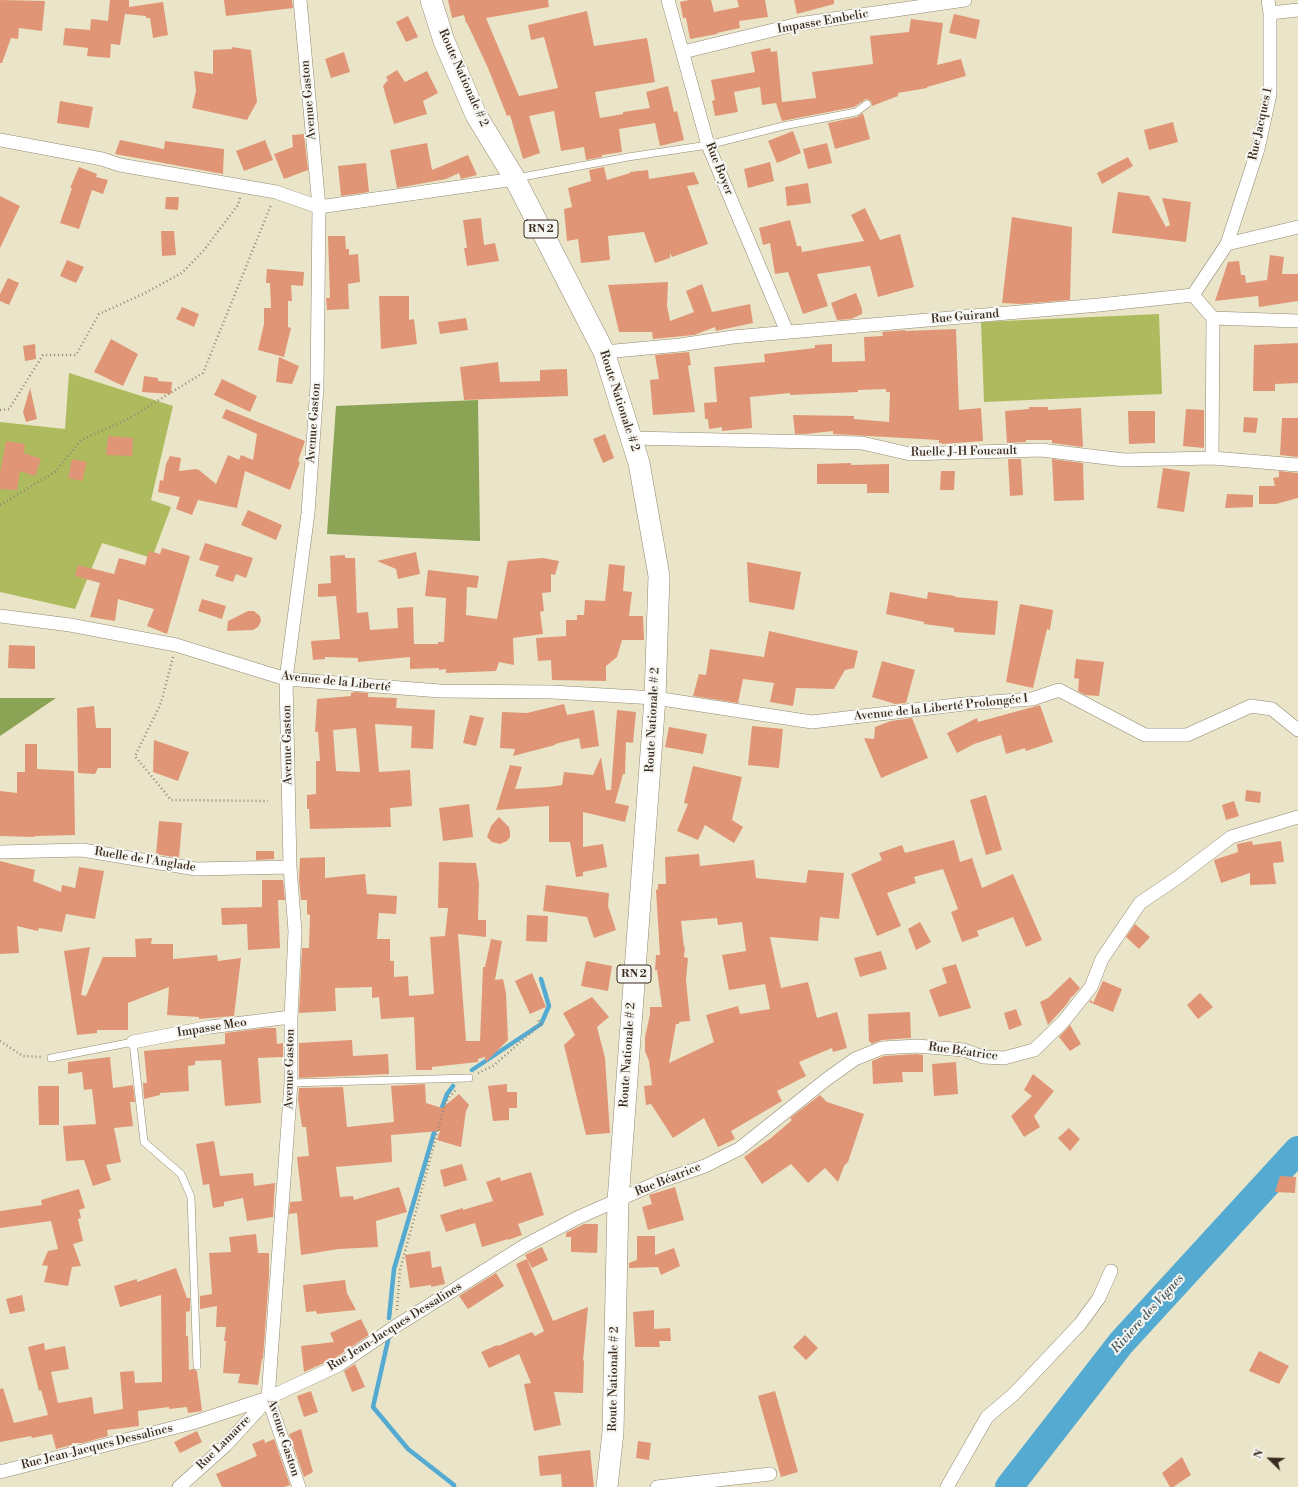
<!DOCTYPE html>
<meta charset="utf-8">
<style>
body{margin:0}
#map{position:relative;width:1298px;height:1487px;overflow:hidden;background:#eae5c8;font-family:"Libre Bodoni",serif}
canvas{display:block}
.north{position:absolute;left:1250px;top:1439px;width:40px;height:40px;-webkit-text-stroke:3px #f6f6f2;paint-order:stroke;rotate:293deg;font-size:11px;font-weight:700;line-height:16px;text-align:center;color:#3b2a1e}
.north::after{content:'';display:block;margin:auto;width:14px;height:18px;background:#3b2a1e;clip-path:polygon(50% 0,100% 100%,50% 72%,0 100%)}
</style>
<div id="map">
<canvas width="1298" height="1487"></canvas>
<div class="north">N</div>
</div>
<script>
const c = document.querySelector('canvas').getContext('2d');
c.lineJoin = 'round';
function paint(path, color) {
  c.fillStyle = color;
  c.fill(path, 'evenodd');
}
function stroke(path, color, width, dash) {
  c.strokeStyle = color;
  c.lineWidth = width;
  c.lineCap = dash ? 'butt' : 'round';
  c.setLineDash(dash || []);
  c.stroke(path);
}
function label(font, color, halo, rows, align = 'center') {
  c.font = font + ' "Libre Bodoni",serif';
  c.lineWidth = 4;
  c.setLineDash([]);
  c.textBaseline = 'middle';
  c.strokeStyle = halo;
  c.fillStyle = color;
  for (const [text, x, y, turn = 0] of rows) {
    c.save();
    c.translate(x, y);
    c.rotate((+turn || 0) * Math.PI / 180);
    c.textAlign = isNaN(turn) ? turn : align;
    if (halo) c.strokeText(text, 0, 0);
    c.fillText(text, 0, 0);
    c.restore();
  }
}
paint(new Path2D(`
 M1159,314l3,80 -178,8 -3,-80z
 M69,373l104,33 -22,94 20,7 -19,51 -50,-15 -27,66 -75,-17v-170l65,7z`), '#adbb5e');
paint(new Path2D(`
 M478,400l2,141 -153,-7 9,-128z
 M0,698h56l-56,38z`), '#8aa355');
stroke(new Path2D(`
 M472,1070l69,-46 8,-18 -8,-27
 M440,1113l7,-19 6,-8
 M389,1318l5,-49 42,-143
 M389,1336l-16,71 35,42 46,36v2`), '#55aad1', 4.5);
stroke(new Path2D(`
 M1009,1487l112,-144 177,-193`), '#55aad1', 28);
paint(new Path2D(`
 M0,0l45,1 -3,30 -23,-3 -1,11 -7,-1 -9,25h-2z
 M110,0h19v7l34,-5 5,33 -15,3 -3,-20h-4v-2l-21,-2 -5,31 -9,-1 -1,14 -23,-2 1,-8 -25,-3 2,-17 25,2 1,-11 17,2z
 M224,0h68l1,8 -67,8z
 M448,0h100l1,7 -63,11 33,78 39,-8 -14,-51 -13,3 -3,-15 59,-14 7,35 53,-8 8,44 -60,10 5,26 23,-4v-2l27,-4 -4,-16 22,-6 6,26 3,-1 7,29 -24,6 -5,-23 -36,6 3,23 -20,3v2l-16,3 -2,-13 -23,4 -7,-40 -25,5 11,37 -17,6 -13,-44 -3,1 -19,-48 -21,-45h-1l-2,-8 -12,3z
 M689,0h22l3,12 25,-5 -2,-7h28l3,17 -29,4 1,7 -23,5v1l-27,5 -4,-21h-3l-3,-16z
 M794,0h40v4l-37,10z
 M954,14l26,6 -4,19 -27,-6z
 M408,16l10,21 -12,5 -10,-20z
 M911,19l32,4 -6,42 24,-6 5,17 -39,11v1l-29,5v3l-26,10 -1,-5 -5,-2 -12,8 -72,14 -6,-18 -14,2 -2,-18 -26,5 4,20 -23,4 -3,-15 3,-1 -4,-20 44,-8 -4,-20 19,-4 1,4 6,-1 5,51 34,-4 -4,-26 61,-8 -3,-28 39,-4z
 M232,47l19,3 6,52 -10,18 -55,-12 4,-17 -2,-20 19,3v-24l19,-1z
 M344,52l6,20 -19,6 -6,-19z
 M397,70l8,12 22,-11 11,22 -15,8 4,13 -33,10 -11,-38 5,-6 -2,-3z
 M60,101l33,6 -4,21 -32,-5z
 M863,113l7,26 -35,10 -7,-26 29,-6z
 M1173,122l5,20 -29,8 -5,-20z
 M793,131l8,22 -24,10 -9,-22z
 M304,134l4,36 -24,9 -10,-25 19,-7 -1,-12z
 M120,140l44,9 1,-8 59,8 -1,25 -108,-20z
 M265,140l8,20 -29,11 -8,-20z
 M427,143l5,27 36,-15 9,20 -16,4 -2,-6 -13,6 -49,9 -7,-38z
 M827,143l5,20 -24,6 -5,-20z
 M1128,157l5,9 -31,18 -5,-11z
 M770,162l4,19 -26,7 -4,-19z
 M366,163l3,29 -28,4 -3,-30z
 M79,167l18,7 -1,3 12,3 -5,14 -11,-4 -13,39 -19,-6 12,-35h-2z
 M604,167l3,13 23,-7v-1l18,-2 1,9 45,-7 5,12 -12,2 21,58 -36,13 -2,-4v5l-15,5 -11,-31 -36,4 2,24 -29,3 -3,-24 -11,2 -3,-32 8,-2 -4,-19 23,-7 -2,-11z
 M808,183l3,20 -24,3 -2,-19z
 M1118,192l31,4 17,31 4,-2 -8,-27 29,4 -5,40 -74,-9z
 M0,196l20,10 -20,42z
 M166,197h13l-1,13 -13,-1z
 M865,208l15,32 20,-6 14,53 -36,10 -8,-31 -53,8 11,32 -25,8 -15,-42 -13,2 -5,-31 -7,2 -4,-17 31,-8 7,26h4l1,6 62,-11 -13,-26z
 M1012,217l60,10 -2,73 -49,4 -19,-1z
 M481,218l3,27 11,-2 4,18 -32,5 -3,-18h3l-4,-28z
 M161,231h13l2,24 -14,1z
 M328,236h17l1,13h3v6l9,-1 2,28 -12,2 1,25 -22,1 -1,-12h4z
 M1270,255l14,2 -2,17h16v27l-39,6 -1,-11 -43,5 13,-39 11,-1 2,14h4l1,8 21,-3z
 M67,260l17,7 -8,16 -16,-7z
 M267,269l37,3 -1,14 -12,-1 1,16h-4v26l3,1 -7,29 -26,-7 6,-26v-16h7l-1,-25h-4z
 M8,278l11,5 -10,22 -9,-4v-7z
 M668,282l-1,24 3,15 24,-9 -8,-21 16,-7 10,28 38,-8 3,19 -37,8 -1,-4 -21,8 -41,4 -1,-7h-33l-11,-47z
 M856,293l6,16v5l-11,5 -14,1 -6,-17z
 M379,296h30v24l5,-1 3,25 -36,5z
 M182,307l17,7 -5,13 -18,-8z
 M466,318l2,12 -28,4 -2,-12z
 M956,329l3,81 22,-2 2,33 -41,3v-1h-3v-3l-106,-6v-3l-27,3h-11l-2,-19 61,1v3l35,3 1,-30h-4v-3l-28,1v2l-68,3v-2l-40,4 2,31 -30,3v-4l-13,2 -1,-10h-3l-1,-16 13,-1 -3,-35 51,-5 -1,-8 51,-6v-3l17,-1v18l33,-1 -1,-24 19,-1 -1,-4 23,-2v1z
 M111,339l27,15 -15,32 -29,-14z
 M1298,343v40l-23,1v7h-22l1,-46z
 M35,344l1,15 -11,2 -2,-15z
 M689,352l2,13 -3,1 7,46 -42,3 -3,-35 9,-1 -4,-24z
 M279,357l20,9 -7,18 -16,-2z
 M498,362l2,20 40,-1v-11l27,-1 1,27 -104,4 -4,-33z
 M144,376l14,2v3l14,1 -1,12 -29,-2z
 M222,379l35,17 -7,16 -36,-17z
 M30,388l7,31 -11,3 -3,-10z
 M1029,407h19v3l33,-2 2,39 -31,-4v-3h-26v2l-19,1 -2,-32 24,-2z
 M226,409l79,32 -7,20 2,1 -10,28 -45,-19 -8,37 -39,-8 -6,15 -16,-6 4,-12 -22,-5 2,-12 3,1 3,-17 4,-8 11,2 -2,13 17,-2 3,1 17,14 12,-29 11,5 2,-5 12,5 4,-26 -35,-16z
 M1186,409l18,1v38l-21,-2z
 M1128,411h27v32l-26,1z
 M1244,417l14,1 -2,15 -13,-1z
 M1282,418h16v39l-18,-2z
 M605,434l9,24 -11,5 -10,-24z
 M108,436l25,2 -1,18 -26,-1z
 M6,441l19,3 -1,9 17,6 -6,17 -15,-5 -3,19 -17,-1v-16z
 M72,459l15,3 -5,19 -14,-3z
 M1008,459h13l2,36 -13,1z
 M1052,459l31,4 1,37 -30,1z
 M851,463v2l38,-1v29h-22v-9h-50v-20z
 M1163,468l27,4 -6,40 -27,-4z
 M941,471h14l-1,19h-14z
 M1279,471l19,2v25l-22,6h-17v-18h16l-2,-8 6,-1z
 M1227,494l26,1v12l-28,1z
 M248,510l34,15 -6,15 -35,-15z
 M205,543l48,15 -7,20 -10,-4 -3,8 -18,-6 4,-10 -20,-6z
 M162,548l28,8 -23,78 -20,-8 7,-17 -36,-10 -3,22 -25,-4 10,-34 -25,-7 3,-11 36,9 5,-16 26,7 4,-14 11,3z
 M416,552l4,22 -22,5 -2,-10 -19,-8z
 M345,555v3h10l2,57v-2l11,-1 2,18 28,-2 -1,-20 16,-1 1,37h24v-2h6l2,-44 -21,-2 3,-26 51,6 -2,12 -10,-1 -1,28 31,4 11,-58 35,-3 16,3 -4,14 -4,-1v18l-9,1 2,18 -4,1 3,22 -30,4 1,27 -15,-3 -3,9 -50,2v-4l-7,1v-2l-29,1v-12l-52,5v-4l-33,-1v2l-12,1 -2,-19 29,-2 -4,-43 -18,1v-13l13,-1 -1,-27z
 M747,562l54,10 -7,38 -45,-8z
 M609,564l16,2 -2,25 9,1 -3,24h14l1,24h-22l-5,17 -11,9v15l-54,-1 -1,-20 -13,1 -2,-23 30,-2v-16h11v-5h7l1,-15 20,1z
 M890,592l37,7 1,-7 27,4v1l43,4 -3,34 -41,-3v-4l-30,-4v-2l-38,-8z
 M202,599l24,7 -4,13 -24,-8z
 M1020,604l33,6 -3,20 -3,-1 -14,59 -27,-6z
 M248,611h6l6,5 1,5 -3,6 -5,3 -26,1 1,-10z
 M769,631l89,20 -4,17 -9,2 -11,19 -38,-1 -3,18 -23,-4 4,-19 -31,-4 -5,24 -45,-7 6,-22 7,1 4,-26 54,8z
 M9,645l26,1v23l-27,-1z
 M1076,659l28,3 -5,34 -14,-1 -7,-4 1,-12 -5,-1z
 M882,661l33,9 -9,33 -11,1 -23,-7z
 M355,692l13,1v4l29,1 -1,10 39,2 -2,39 -22,-1 1,-22 -37,-2 4,48 31,-2 2,36 -22,2 1,19 -81,2 -1,-20h-2v-14l9,-1v-33h4l-2,-29h-3l2,-33 34,-3v-3zM356,728l4,44 -24,-1 -3,-41z
 M564,704l3,11 27,-5 5,36 -18,3 -2,-11 -24,6v1l-42,11 2,-7 -15,-1 2,-36 25,1z
 M1040,705l13,37 -27,9 -1,-3 -19,6 -5,-19 -27,9 -17,9 -10,-20 30,-15 1,4z
 M94,706l2,22h15v40h-13l-3,6 -17,-1 -1,-65z
 M617,710l19,2 -3,31 -7,-1 -1,32h-2l-8,29 14,3 -4,16 -42,-10v35l20,-3 4,23 -24,5v4l-7,1 -6,-35h-21v-36l-53,4 14,-45 12,2 -7,22 33,-2 14,-2 2,-13 29,3 8,-18 5,33h5z
 M470,715l14,3 -8,28 -13,-3z
 M912,718l16,40 -47,20 -17,-40 10,1 1,-12 16,-6z
 M752,726l31,3 -4,39 -31,-3z
 M669,727l38,7 -4,20 -38,-7z
 M154,740l35,12 -11,29 -25,-9z
 M25,744h12v25l37,2 1,64 -39,1 -3,1 -33,-1v-45l17,2v-21h8z
 M693,766l49,11 -10,43 11,7 -9,16 -29,-18 -7,15 -21,-9 11,-27 -4,-1z
 M1246,790l15,2 -1,11 -15,-2z
 M986,795l16,55 -16,5 -16,-55z
 M1234,801l5,15 -13,4 -4,-15z
 M469,804l4,33 -30,4 -4,-33z
 M499,817l10,10 1,5v5l-3,4 -7,3 -8,-2 -5,-5 4,-11z
 M159,821l23,2 -3,35 -23,-4z
 M954,840l6,22 12,-4 10,30 31,-14 29,66 -16,7 -13,-30 -36,14 2,5 -17,6 -11,-30 7,-3 -15,-40 -29,8 2,6 -29,10 14,33 -24,10 -26,-62 31,-14 -3,-7 23,-8 3,8z
 M1252,841l1,4 28,-4 3,21 -11,1 3,21 -26,1v-12l-29,10 -7,-23 24,-8 -1,-8z
 M256,851h18v8l-18,1z
 M699,854l1,12 54,-6 2,18 50,5 2,-13 36,3 -5,46 -19,-2 -2,24 -48,-4 11,51 27,-6 9,36 20,-6 10,36 -14,4 -1,-4 -33,14 7,14 -29,15 5,10 -51,30 4,8 -17,8 -14,-29 -31,20 -22,-34 -5,1 -2,-19 8,-1 -3,-24 -4,-10v-14l5,-23v-7h12l-5,-37h-2l1,-15h4l-4,-65 2,-1v-5h8l-1,-27zM717,918l1,7 24,-3 4,29 -24,4 7,35 36,-6 5,25 -30,5 -2,-8 -32,9 8,27 -45,21 7,-39h3v-2l11,-1 -4,-41 2,-22 -4,-1 1,-10h-1l-3,-26z
 M325,857v21l40,-4 2,20 30,2 -1,18 -17,-1 -2,26h13v22h4v16l14,-1 1,20 25,-2 -4,-57 15,-1 3,-28h-10l1,-46 37,1 3,21 -1,36h8v17l-28,-3 8,107h14l3,-74h2l6,-28 11,2 -7,39 8,-1 3,14 2,47 -22,22 -1,-5 -7,2v3l-46,5v3h-16l-2,-53 -33,2 -2,-22 -7,1v-11l-37,1 1,23 -37,2 3,-65h7l1,-33 -3,-1v-14h-6l-2,-20 1,-22z
 M0,861l35,9 -2,11 28,11 1,-7 13,3 4,-21 25,4 -9,48 -29,-5 -4,18 -23,-4 -1,3 -21,-5 2,27 -19,1z
 M262,880h21l2,20h-7l2,48 -32,2 -1,-26 -25,1 -1,-17 41,-1z
 M546,885l63,8 -1,13 8,24 -22,8 -7,-21 -44,-6z
 M527,915l21,1 -1,26 -21,-1z
 M920,922l11,20 -15,8 -8,-21z
 M1135,924l15,13 -11,12 -13,-12z
 M152,938l-1,6h22v15l44,-4 1,6 23,-3 -7,58 -35,3v-2l-32,-2 2,-28 -41,16v27h-31v3l-20,2 -13,-84 26,-4 -9,48 5,1 17,-39h33l-1,-18z
 M881,951l6,18 -27,8 -6,-19z
 M586,961l26,5 -4,25 -27,-5z
 M956,964l15,44 -32,9 -10,-27 18,-7 -5,-15z
 M532,973l14,34 -16,7 -15,-33z
 M1070,977l10,11 -7,8h-1l-6,9 -18,20 -8,-23 8,-4z
 M1103,981l19,8 -9,23 -24,-10 2,-2 2,3z
 M1200,993l13,14 -15,12 -11,-14z
 M592,997l17,20 -12,10 8,31 5,75 -24,2 -22,-90 11,-10 -12,-22z
 M1016,1009l6,16 -13,5 -5,-17z
 M910,1012l1,26 -29,2 -11,4v-2h-2l-1,-28z
 M1070,1025l11,19 -11,7 -11,-14z
 M265,1028h11l1,16 6,-1v14l-25,1 3,45 -36,3 -4,-46 -26,1v4l-7,1 1,25 -29,2v2l-16,4 -1,-16h4l-3,-32 81,-7v-11z
 M352,1040l1,16 35,-2 1,20 -90,4v-35z
 M917,1054l6,1v17h-21l1,10 -30,2 -1,-23 12,-5z
 M110,1057l3,31 20,-3 2,17h-5l3,24 -19,2 7,34 -15,3 5,15 -18,6 -9,-26 -18,1 -3,-35 33,-2 -4,-35 -8,1 -2,-18 -14,2v-12z
 M956,1062l2,32 -24,2 -2,-32z
 M1033,1074l21,17 -20,25 6,11 -16,10 -13,-21 21,-20 -8,-6z
 M425,1084l1,19 16,5 17,-14 10,11 -3,6 -5,36 -24,-7 3,-9 -49,4 1,27 -56,5 4,30 13,-1 1,4 45,-13 8,25 -31,9 2,26 -39,2 -38,6 -4,-42 -8,1 1,-12 12,-1 -5,-44 12,-1 -3,-29h-4l-4,-28 1,-11 44,-1 4,40 47,-5 -3,-36z
 M507,1084v8h10v16h-8v12l-16,1 -5,-35z
 M38,1086h21v39h-20z
 M820,1095l7,7 37,12 -16,48 -4,4 -6,16 -13,-14 -17,15 -17,-19 -29,20 -18,-27 27,-19 21,-18 -2,-2z
 M1069,1128l11,11 -10,12 -12,-13z
 M214,1141l6,35 33,-3 1,13 21,-3 -2,34 -26,4 -4,-23 -19,4v4l-11,2 -4,-24 -6,1 -7,-41z
 M462,1164l5,16 -23,7 -4,-17z
 M531,1172l13,43 -26,9 4,11 -14,5v-1l-26,8 -7,-24 -29,9 -6,-17 23,-7v2l30,-9 -7,-19 14,-5 1,4z
 M1280,1176l16,1 -1,16 -20,-1z
 M675,1187l9,33 -36,10 -6,-23 10,-3 -3,-9z
 M79,1189l6,19 -6,2 2,8 -3,1 5,22 -10,3 8,22 -9,1 -4,19 -24,-4 4,-16 -6,-1 6,-14 10,-2 -7,-28 -51,7v-17l42,-6 -1,-5z
 M584,1224h14l-1,29 -26,-1v-15h-5v-4z
 M256,1234l2,19h11v22l-6,84h-1l-4,26 -20,-2 2,-9 -17,-1 3,-32h-2l2,-14h-10l1,-21 -17,3v-13l12,-2 -3,-41 22,-1 -2,-15z
 M637,1236h18v19l19,-7 6,18 -19,9 -3,-8 -29,1v-5l8,-3z
 M542,1247l6,13 -16,8 -7,-13z
 M430,1251l2,17 9,-2 4,18 -14,3v-2l-21,3 -5,-33z
 M527,1259l26,62 35,-14 -5,54 1,-1 -1,33 -29,-1 7,33 -27,6 -10,-47 7,-1 -12,-29 -30,14 -8,-16 16,-7 1,1 34,-14 3,4 9,-5 -28,-67z
 M176,1268l11,30h3v13l-4,1v24h2l1,34 4,-1 4,2 5,40 -14,2 -1,-6 -18,2v-2l-31,4 1,15 -32,4 1,6 -25,7h-11v2l-16,4 -4,-15 -20,4 -1,-2 -31,6v-53l3,-1 11,35 34,-8 -7,-25 -2,1 -11,-44 16,-4 1,7 20,-4 4,23 -18,3 7,31 34,-6 2,17 29,-5 -3,-37 14,-1 1,12 27,-1 -1,-87 -41,12 -6,-21 23,-7v3z
 M496,1273l8,13 -36,23 -9,-13z
 M345,1280l2,13 9,17 -39,4 -1,-3 -10,1 -3,-27z
 M22,1295l3,16 -15,3 -4,-15z
 M654,1310v19l16,-1 1,13h-12l1,6h-25l-2,-35z
 M361,1319l8,16 -34,23 -31,14 -3,-26 33,-4 -4,-9z
 M805,1335l13,13 -12,12 -13,-13z
 M1259,1351l30,15 -10,18 -30,-13z
 M355,1364l10,23 -13,5 -8,-21z
 M311,1391l7,21 -14,5 -7,-21z
 M775,1391l23,81 -17,5 -23,-81z
 M301,1429l12,43 -9,5 -15,-43z
 M197,1431l5,11 -22,11 -6,-11z
 M264,1439l1,4 9,-4 16,46 -6,2h-62l-6,-13 41,-18 -5,-12z
 M638,1441l13,2 -2,17 -13,-2z
 M590,1450l4,37h-32l-1,-13 -21,2 -2,-20z
 M1182,1457l9,18 -18,12h-3l-8,-14z`), '#e09676');
const lane = new Path2D(`
 M517,178l111,-21 80,-12 75,-19 73,-14 11,-8
 M51,1058l82,-16 11,100 37,32 10,23 6,169
 M291,1083l178,-5`);
const street = new Path2D(`
 M668,0l40,145 79,187
 M1270,13l28,-3
 M683,52l115,-28 167,-24
 M0,140l102,19 18,6 156,27 43,15 196,-28
 M1227,244l31,-95 12,-55v-81l-2,-13
 M1193,295l20,23 -1,140
 M1213,318l85,3
 M604,352l76,-7 53,-8 366,-32 94,-10 34,-51 71,-17
 M631,438l231,5 48,11 131,-4 83,10 88,-2 86,7
 M0,616l70,9 106,20 110,34 154,12 112,1 103,6 157,24 152,-18 68,-5 27,-9 86,45h42l64,-29 21,3 26,21
 M0,852l82,-2 114,19 94,-2
 M133,1042l77,-15 81,-10
 M0,1472l192,-49 76,-25 71,-33 57,-39 128,-80 53,-28 84,-37 44,-15 34,-17 88,-70 28,-20 27,-11 35,-2 47,4 19,7 21,1 30,-8 29,-28 28,-35 11,-28 38,-56 37,-25 54,-41 67,-20
 M179,1487l47,-42 41,-45
 M299,1487l-31,-89 23,-315v-66l4,-86 -5,-64 -4,-188 22,-166 9,-126 2,-180 -19,-207
 M657,1487l113,-13
 M947,1487l40,-70 27,-23 66,-70 19,-26 12,-27`);
const primary = new Path2D(`
 M431,0l13,41 32,74 39,64 89,173 35,111 20,113 -4,122 -37,503 -5,231 -6,55`);
stroke(lane, '#928873', 8);
stroke(street, '#928873', 14);
stroke(primary, '#928873', 22);
stroke(new Path2D(`
 M0,410l9,-1 34,-54h33l23,-41 44,-20 39,-21 22,-23 34,-45 2,-7
 M0,505l55,-33 26,-32 47,-21 75,-46 68,-168
 M173,657l-12,46 -26,53 36,44 97,1
 M0,1041l23,15 18,1
 M478,1073l15,-7 48,-42 -4,-5
 M397,1310l3,-40 45,-166 4,-7 8,-8`), '#928873', 2.5, [1, 3]);
stroke(lane, '#fff', 7);
stroke(street, '#fff', 13);
stroke(primary, '#fff', 21);
for (const [x, y, w] of [
 [541,229,34],
 [634,974,34]
]) {
  const box = new Path2D();
  box.roundRect(x - w / 2, y - 9, w, 18, 3);
  c.fillStyle = '#f6f6f2';
  c.fill(box);
  stroke(box, '#3b2a1e', 1);
}
label('bold 11px', '#3b2a1e', null, [
 ["RN 2",541,229],
 ["RN 2",634,974]
]);
label('12px', '#3b2a1e', '#f6f6f2', [
 ["Impasse Embelic",823,22,-10],
 ["Route Nationale # 2",463,78,66],
 ["Avenue Gaston",309,100,-95],
 ["Rue Jacques 1",1261,124,-78],
 ["Rue Boyer",719,169,68],
 ["Rue Guirand",965,317,-5],
 ["Route Nationale # 2",619,401,72],
 ["Avenue Gaston",314,423,-86],
 ["Ruelle J-H Foucault",964,452,-1],
 ["Avenue de la Liberté",336,682,6],
 ["Avenue de la Liberté Prolongée I",941,708,-6],
 ["Route Nationale # 2",653,720,-87],
 ["Avenue Gaston",288,745,-91],
 ["Ruelle de l'Anglade",145,860,9],
 ["Impasse Meo",212,1028,-9],
 ["Rue Béatrice",963,1052,8],
 ["Route Nationale # 2",628,1055,-86],
 ["Avenue Gaston",290,1069,-89],
 ["Rue Béatrice",668,1180,-22],
 ["Rue Jean-Jacques Dessalines",395,1327,-32],
 ["Route Nationale # 2",614,1379,-89],
 ["Avenue Gaston",283,1438,72],
 ["Rue Lamarre",224,1443,-45],
 ["Rue Jean-Jacques Dessalines",97,1447,-14]
]);
label('italic 13px', '#44575d', '#f6f6f2', [
 ["Riviere des Vignes",1148,1314,-48]
]);
</script>
